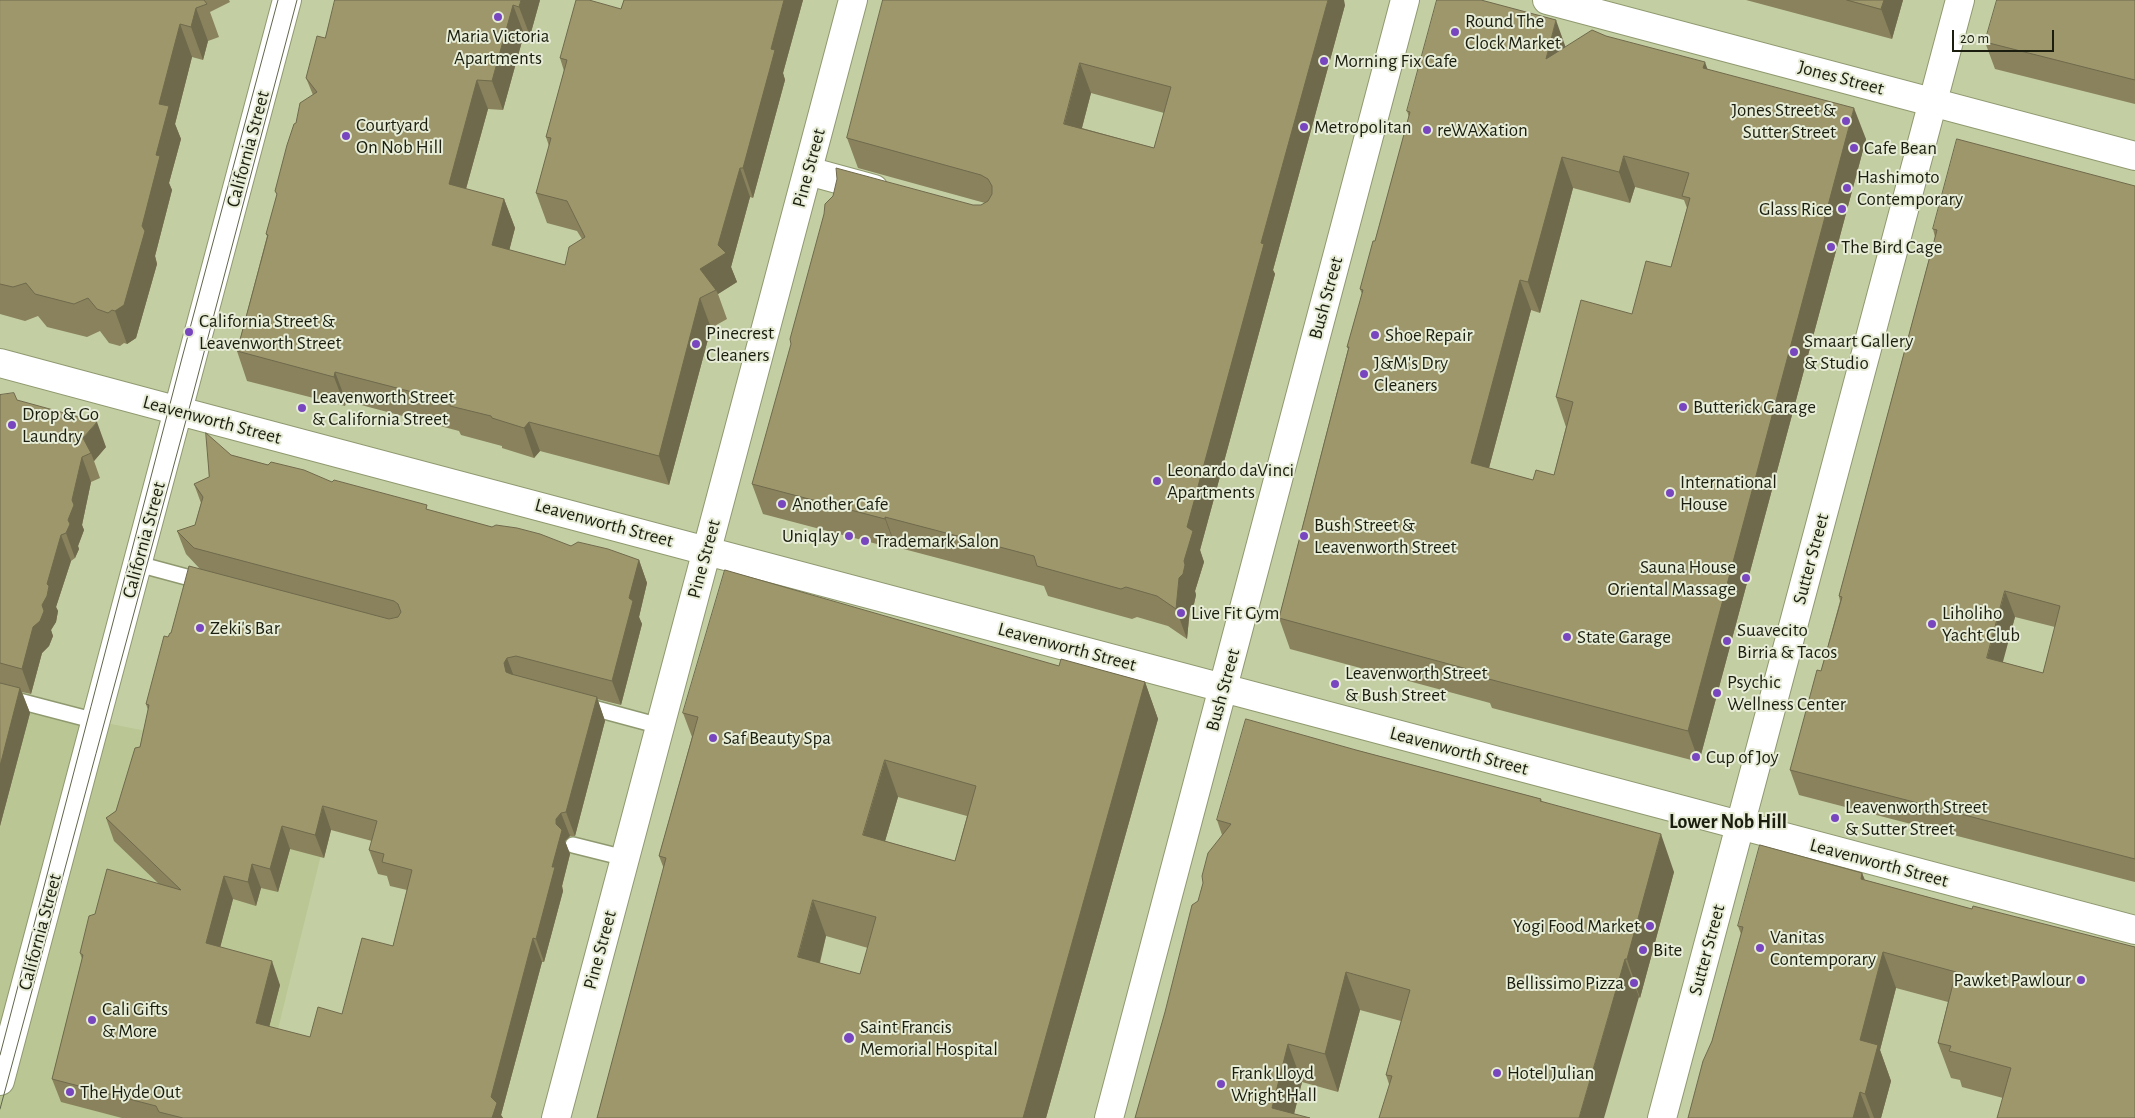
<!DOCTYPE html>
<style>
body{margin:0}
#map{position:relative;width:2135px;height:1118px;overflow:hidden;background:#c4cea3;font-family:"Alegreya Sans",sans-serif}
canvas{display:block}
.scale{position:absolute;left:1952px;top:30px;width:102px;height:22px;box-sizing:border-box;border:2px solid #1b1e0e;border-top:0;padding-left:6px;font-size:15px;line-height:18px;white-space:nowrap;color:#1b1e0e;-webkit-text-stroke:4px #e6ecd6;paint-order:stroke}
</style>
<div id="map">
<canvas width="2135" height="1118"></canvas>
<div class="scale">20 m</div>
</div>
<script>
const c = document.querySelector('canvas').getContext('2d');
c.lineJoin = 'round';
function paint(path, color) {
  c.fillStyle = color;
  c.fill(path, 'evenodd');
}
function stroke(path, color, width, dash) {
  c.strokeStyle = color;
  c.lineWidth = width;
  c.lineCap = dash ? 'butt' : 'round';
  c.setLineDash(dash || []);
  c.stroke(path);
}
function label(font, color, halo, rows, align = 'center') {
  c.font = font + ' "Alegreya Sans",sans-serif';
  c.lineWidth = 4;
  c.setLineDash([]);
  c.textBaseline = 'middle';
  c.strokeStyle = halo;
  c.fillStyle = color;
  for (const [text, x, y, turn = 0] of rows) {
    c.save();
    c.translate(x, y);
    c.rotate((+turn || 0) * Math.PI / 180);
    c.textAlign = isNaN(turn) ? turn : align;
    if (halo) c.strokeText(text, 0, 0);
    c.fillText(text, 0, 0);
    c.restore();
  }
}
paint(new Path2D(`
 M0,692l96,29 246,49 -86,348h-256z`), '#bac693');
const lane = new Path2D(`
 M138,564l67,18
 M0,696l96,25
 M582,705l78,21
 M573,845l52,13`);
const street = new Path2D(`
 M808,171l66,18
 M0,363l179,48
 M1662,1118l298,-1118`);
const secondary = new Path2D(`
 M1547,0l588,156
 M179,411l1956,519
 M0,1081l287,-1081
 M556,1118l297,-1118
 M1109,1118l296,-1118`);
stroke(lane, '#8f996f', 18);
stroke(street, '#8f996f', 30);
stroke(secondary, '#8f996f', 30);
stroke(lane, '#fff', 15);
stroke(street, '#fff', 28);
stroke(secondary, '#fff', 28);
stroke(new Path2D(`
 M0,1055l182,-697 96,-358
 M0,1109l192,-711 105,-398`), '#60664b', 1);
paint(new Path2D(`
 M0,0h229l1,2 -20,10 9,25 -11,4 -5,19 -11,-3 -17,67 6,15 -12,44 3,7 -17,66 2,8 -21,74 -9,6 -3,-1 -4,3 -11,-3 -9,-12 -13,6 -40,-10 -9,-11 -13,5 -25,-7z
 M540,0l-10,36 -6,-2 -21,76 -15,-1 -22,80 38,10 11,29 -6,22 56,15 17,-26 -5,-8 -30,-8 -11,-30 13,-47 -3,-9 18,-66 -4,-13 61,-49 3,-9h179l-20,73 2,7 -32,118 -3,-1 -19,70 6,15 -19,12 9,25 -16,9 -42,157 -129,-34 -6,7 -32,-10v-2l-41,-11 -2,-4 -113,-30 -1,5 -98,-25 -10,-30 30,-115 -1,-2 11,-39 -2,-4 21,-68 17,-28 -7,-17 19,-40z
 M883,0l462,5 -72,265 2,4 -75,276 4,12 -9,29 1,4 -2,9 -4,4 -3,31 -19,-13 -31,-9 -5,2 -84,-23 -4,-10 -148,-39v2l-133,-35 -11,-30 221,-279h8l4,-2 -127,-35 -11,-30zM1091,93l73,20 -10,35 -72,-20z
 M1746,0h157l-11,39z
 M2135,0v104l-140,-35 -10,-27z
 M1606,36l101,33 159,70 -167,623 -207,-54 -2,-5 -200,-54 -11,-31 69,-269 -1,-2 15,-53 -2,-5 15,-48 34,-124 -2,-6 159,-64zM1635,187l49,13 3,8 -16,59 -39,47 -76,83 10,30 -12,48 -21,5 -44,-12 42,-158 9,3 33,-125 57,15z
 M2135,186v696l-336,-87 -9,-25 31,-99 19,-70 -1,-5 96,-359 -2,-8zM2015,617l40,10 -12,46 -41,-11z
 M0,395l17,5 89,47 -12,14 6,17 -9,4 -9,43 2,5 -6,16 1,3 -4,9 -4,3 -15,46 2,4 -2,11 -5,8 2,6 -4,10 -7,7 -11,41 -9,-2 8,21 -30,113z
 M231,455l101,27 97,28 63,17 79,19 68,14 8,23 -8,34 3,7 -21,81 -24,-6 8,22 -30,115h-5l-5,5 5,13 -8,32 1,5 -19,71h-2l-41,153 2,3h-381l-61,-16 -9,-23 30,-120 -2,-6 15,-39 64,-30 -45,-43 -8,-23 10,-7 24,-64 8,-37 -2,-6 22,-67 3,-4 29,-64 -14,-15 -9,-23 18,-6 6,-22 -7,-19 15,-7zM331,830l41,11 -3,9 9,24 9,2 3,10 17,4 -14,56 -51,68 -32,23 -41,-10 11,-42 -60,-38 13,-48 23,7 5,-18 17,4 12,-43 34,9z
 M1059,666l86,16 13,37 -112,399h-449l67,-249 -5,-13 33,-119 -9,-24zM898,797l69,19 -12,45 -70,-20zM826,936l42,12 -8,26 -40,-11z
 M1356,750l185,49 1,3 132,70 -34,126 -1,-1 -250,87 -3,-9 15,-54 -41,-11 -22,82 -36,-10 -8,32 -159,4 63,-217 24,-66 -5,-15z
 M1862,873l3,7 107,29 163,38 -132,151 -41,-11 -2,-7 -9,-2 -13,-35 10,-41 -52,-14 -16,62 11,31 -10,37h-193l24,-77 29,-107 -3,-8z`), '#89825d');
paint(new Path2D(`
 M521,0h19l-10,36 -11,-29z
 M784,0h19l-20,73 2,7 -32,118 -10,-30 28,-119z
 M1328,0h16l1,5 -72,265 2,4 -75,276 4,12 -9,29 1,4 -2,9 -4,4 -3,31 -11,-30 3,-31 5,-17 3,-34 74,-284z
 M1884,0h19l-11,39 -11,-30z
 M513,5l11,29 -21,76 -11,-29z
 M196,8l12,33 -5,19 -12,-33z
 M1556,20l11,31 -21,8z
 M180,24l12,33 -17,67 6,15 -12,44 3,7 -17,66 2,8 -21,74 -9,6 -12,-33 27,-85 17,-122z
 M1705,62l11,31 -13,-25z
 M1080,63l11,30 -16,61 -11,-30z
 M477,80l11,29 -29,105 -10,-30z
 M1854,108l12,31 -167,623 -11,-31z
 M1624,156l11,31 -5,16 -11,-31z
 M1562,157l11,31 -33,125 -12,-31z
 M740,168l10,29 -19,70 6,15 -19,12 -2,-4 -16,-21 18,-24z
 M504,199l11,29 -12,47 -11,-30z
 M1520,280l11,30 -49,184 -11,-31z
 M700,298l11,30 -42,157 -10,-29z
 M335,372l11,29 -1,5 -11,-29z
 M97,422l9,25 -12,14 -3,-8 -8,-15z
 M529,422l11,29 -6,7 -10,-30z
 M82,457l9,25 -9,43 2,5 -6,16 1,3 -4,9 -9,-25 6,-33z
 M885,517l11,30v2l-11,-30z
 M61,535l10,26 -15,46 2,4 -2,11 -5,8 2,6 -4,10 -7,7 -11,41 -9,-25 11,-42 9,-22 5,-21z
 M639,560l8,23 -8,34 3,7 -21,81 -9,-24 17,-83z
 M2005,591l10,26 -18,67 -10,-26z
 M507,658l9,24 -10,-10 -2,-9z
 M1145,682l13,37 -112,399h-23z
 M20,688l10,25 -30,113v-60z
 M597,697l8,24 -30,115 -9,-24z
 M885,760l13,37 -22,75 -13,-37z
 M323,806l8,24 -7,28 -9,-23z
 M561,813l9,23 -5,5 5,13 -8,32 1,5 -19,71 -8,-23 16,-72 4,-48z
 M282,826l8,23 -12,43 -8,-23z
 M1661,834l13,38 -34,126 -13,-39z
 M252,864l9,24 -5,18 -8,-24z
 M1862,873l13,36 -14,-30z
 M224,876l9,23 -18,68 -9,-24z
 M813,900l13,36 -14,57 -14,-36z
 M533,938l9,24 -41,153 2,3h-11l-1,-21z
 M1883,952l13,36 -16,62 11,31 -10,37h-7l-9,-24 -5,-54z
 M1625,959l14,38 -35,121h-25z
 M272,961l8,24 -16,62 -8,-24z
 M1346,972l14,38 -22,82 -13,-38z
 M1288,1044l14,38 -9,36 -21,-10z
 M1860,1092l10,26h-17z`), '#6f6a4c');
const building = new Path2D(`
 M0,0h204l3,4 -11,4 -5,19 -11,-3 -21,80 10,2 -13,49 4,1 -18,70 3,5 -21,74 -9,6 -3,-1 -4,3 -11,-4 -9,-11 -14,6 -39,-10 -9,-11 -13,4 -13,-3z
 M335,0h186l-2,7 -6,-2 -21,76 -15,-1 -28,104 55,15 -12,46 73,20 4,-18 16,-10 -18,-36 -31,-8 15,-55 -5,-1 21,-77 -7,-2 16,-58h13l32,9 3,-9h160l-13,49 4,1 -32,118h-3l-22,77 8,8 -26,16 16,21 -16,8 -41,158 -130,-34 -5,6 -32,-10 -1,-2 -41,-10 1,-4 -116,-30 -1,5 -97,-26 31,-116 -2,-1 11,-40 -2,-3 12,-46 7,-21 2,-1 4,-20 17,-11 -11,-14 11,-42 8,2z
 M883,0h445l-67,243 3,1 -77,283 6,4 -9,30 1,4 -2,9 -4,4 -3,31 -19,-13 -31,-9 -5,2 -84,-23 -3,-10 -149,-39v2l-133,-35 39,-140 -1,-5 34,-125 1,-10 8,-8 4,-17 -1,-11 137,37h8l7,-4 4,-7v-8l-4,-7 -7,-4 -134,-37zM1080,63l91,24 -17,61 -90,-24z
 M1437,0h44l75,20 -10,39 46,-29 14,6 99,26 -2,6 151,40 -166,623 -207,-54 1,-4 -203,-55 70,-271h-2l16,-57 -3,-1 13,-48h2l35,-129 -3,-1zM1624,156l65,17 -7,23 8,2 -19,69 -25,-6 -14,53 -51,-14 -25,97 17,5 -19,73 -18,-5 -3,10 -62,-17 49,-183 8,2 34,-125 57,15z
 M1847,0h37l-3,9z
 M1997,0h138v80l-150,-38z
 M1957,139l178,47v673l-345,-89 27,-100 4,1 21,-74 -3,-1 98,-366 -4,-1zM2005,591l55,15 -17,67 -56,-15z
 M14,393l3,7 80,22 -14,16 8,15 -9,4 -10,43 2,5 -6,15 2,4 -4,9 -5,2 -14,49 2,2 -2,10 -5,9 2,6 -4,10 -7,6 -11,42 -22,-6v-268z
 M206,433l25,22 37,10 3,-3 33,8 28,12 2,-2 93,25 -1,4 66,18 4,-2 21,3 23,6 31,12 7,-4 30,7 31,11 -10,38 4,3 -21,80 -96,-25 -9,2 -3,5 2,9 5,2 86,23 -31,115 -5,1 -5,6v5l6,6 -10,37h3l-19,72 -3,-1 -42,159 6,6 -5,15h-309l-24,-6 -3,-6 -104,-27 31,-124 -3,-2 9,-37 6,-2 12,-45 74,21 -75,-72 10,-7 19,-63 5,-1 9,-42 -3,-1 18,-68 4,1 2,-4h1l18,-67 200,53 9,-2 3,-5 -3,-8 -4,-3 -200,-53 -17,-17 18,-6 8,-28 -9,-13 15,-7zM323,806l54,15 -8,29 15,4 -2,8 30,8 -19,76 -31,-8 -20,76 -24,-7 -8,30 -54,-14 16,-62 -66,-18 18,-67 24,6 4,-18 18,5 12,-43 33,9z
 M725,570l334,96 2,-7 84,23 -122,436h-426l69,-260 -7,-2 39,-139 -15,-4zM885,760l91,26 -21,75 -92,-26zM813,900l63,17 -16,57 -62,-17z
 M0,683l20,5 -20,78z
 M1246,719l110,31 185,49 -1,2 121,33 -34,125h-2l-46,159h-200l13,-42 -6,-1 24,-85 -64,-18 -21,82 -37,-10 -16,64 38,10h-175l30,-106 27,-107 6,-4 5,-18 -1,-7 6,-23 23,-29 -14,-4z
 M1760,845l102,28 -1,6 111,30 1,-3 162,41v171h-138l14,-50 -62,-17 2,-5 -13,-3 18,-71 -73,-20 -23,88 18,5 -13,49 -5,-2 -7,26h-165l15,-57 9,-20 31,-114 -5,-1z`);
paint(building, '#9f976c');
stroke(building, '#6f6a4c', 1);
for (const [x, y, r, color] of [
 [498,17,5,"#7846be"],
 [1455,32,5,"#7846be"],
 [1324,61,5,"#7846be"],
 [1846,121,5,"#7846be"],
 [1304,127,5,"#7846be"],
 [1427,130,5,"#7846be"],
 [346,136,5,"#7846be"],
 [1854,148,5,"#7846be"],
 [1847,188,5,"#7846be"],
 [1842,209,5,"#7846be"],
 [1831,247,5,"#7846be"],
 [189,332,5,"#7846be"],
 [1375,335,5,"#7846be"],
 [696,344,5,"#7846be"],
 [1794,352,5,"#7846be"],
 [1364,374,5,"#7846be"],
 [1683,407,5,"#7846be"],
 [302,408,5,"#7846be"],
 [12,425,5,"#7846be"],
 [1157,481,5,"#7846be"],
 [1670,493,5,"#7846be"],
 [782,504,5,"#7846be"],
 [849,536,5,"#7846be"],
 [1304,536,5,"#7846be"],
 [865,541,5,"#7846be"],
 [1746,578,5,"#7846be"],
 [1181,613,5,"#7846be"],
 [1932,624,5,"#7846be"],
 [200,628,5,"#7846be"],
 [1567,637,5,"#7846be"],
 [1727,641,5,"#7846be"],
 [1335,684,5,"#7846be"],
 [1717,693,5,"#7846be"],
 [713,738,5,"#7846be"],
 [1696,757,5,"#7846be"],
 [1835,818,5,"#7846be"],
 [1650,926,5,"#7846be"],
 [1760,948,5,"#7846be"],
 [1643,950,5,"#7846be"],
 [2081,980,5,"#7846be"],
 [1634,983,5,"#7846be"],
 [92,1020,5,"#7846be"],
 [849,1038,6,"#7846be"],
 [1497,1073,5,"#7846be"],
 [1221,1084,5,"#7846be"],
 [70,1092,5,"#7846be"]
]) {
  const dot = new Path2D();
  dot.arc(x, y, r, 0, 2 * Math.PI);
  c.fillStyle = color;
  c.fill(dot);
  stroke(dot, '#e6ecd6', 2);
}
label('19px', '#1b1e0e', '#e6ecd6', [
 ["Round The",1465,21],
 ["Clock Market",1465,43],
 ["Maria Victoria",498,36,"center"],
 ["Apartments",498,58,"center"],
 ["Morning Fix Cafe",1334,61],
 ["Jones Street &",1836,110,"right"],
 ["Sutter Street",1836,132,"right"],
 ["Courtyard",356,125],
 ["On Nob Hill",356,147],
 ["Metropolitan",1314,127],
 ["reWAXation",1437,130],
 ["Cafe Bean",1864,148],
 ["Hashimoto",1857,177],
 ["Contemporary",1857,199],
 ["Glass Rice",1832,209,"right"],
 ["The Bird Cage",1841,247],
 ["California Street &",199,321],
 ["Leavenworth Street",199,343],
 ["Pinecrest",706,333],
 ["Cleaners",706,355],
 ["Shoe Repair",1385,335],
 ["Smaart Gallery",1804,341],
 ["& Studio",1804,363],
 ["J&M's Dry",1374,363],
 ["Cleaners",1374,385],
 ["Leavenworth Street",312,397],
 ["& California Street",312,419],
 ["Butterick Garage",1693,407],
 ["Drop & Go",22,414],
 ["Laundry",22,436],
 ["Leonardo daVinci",1167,470],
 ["Apartments",1167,492],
 ["International",1680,482],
 ["House",1680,504],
 ["Another Cafe",792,504],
 ["Bush Street &",1314,525],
 ["Leavenworth Street",1314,547],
 ["Uniqlay",839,536,"right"],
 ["Trademark Salon",875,541],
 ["Sauna House",1736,567,"right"],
 ["Oriental Massage",1736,589,"right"],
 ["Live Fit Gym",1191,613],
 ["Liholiho",1942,613],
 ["Yacht Club",1942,635],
 ["Zeki's Bar",210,628],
 ["Suavecito",1737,630],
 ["Birria & Tacos",1737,652],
 ["State Garage",1577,637],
 ["Leavenworth Street",1345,673],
 ["& Bush Street",1345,695],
 ["Psychic",1727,682],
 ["Wellness Center",1727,704],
 ["Saf Beauty Spa",723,738],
 ["Cup of Joy",1706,757],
 ["Leavenworth Street",1845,807],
 ["& Sutter Street",1845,829],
 ["Yogi Food Market",1640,926,"right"],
 ["Vanitas",1770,937],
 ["Contemporary",1770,959],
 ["Bite",1653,950],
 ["Pawket Pawlour",2071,980,"right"],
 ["Bellissimo Pizza",1624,983,"right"],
 ["Cali Gifts",102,1009],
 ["& More",102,1031],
 ["Saint Francis",860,1027],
 ["Memorial Hospital",860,1049],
 ["Frank Lloyd",1231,1073],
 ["Wright Hall",1231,1095],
 ["Hotel Julian",1507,1073],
 ["The Hyde Out",80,1092]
], 'left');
label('19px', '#1b1e0e', '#e6ecd6', [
 ["Jones Street",1841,78,15],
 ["California Street",248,149,-75],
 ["Pine Street",809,168,-75],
 ["Bush Street",1326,298,-75],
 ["Leavenworth Street",212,420,15],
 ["Leavenworth Street",604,523,15],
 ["California Street",144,540,-75],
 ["Pine Street",704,559,-75],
 ["Sutter Street",1811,559,-75],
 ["Leavenworth Street",1067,647,15],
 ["Bush Street",1223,690,-75],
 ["Leavenworth Street",1459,751,15],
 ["Leavenworth Street",1879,863,15],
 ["California Street",40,932,-75],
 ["Pine Street",600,950,-75],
 ["Sutter Street",1707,950,-75]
]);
label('bold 20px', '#1b1e0e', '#e6ecd6', [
 ["Lower Nob Hill",1728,822]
]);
</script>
